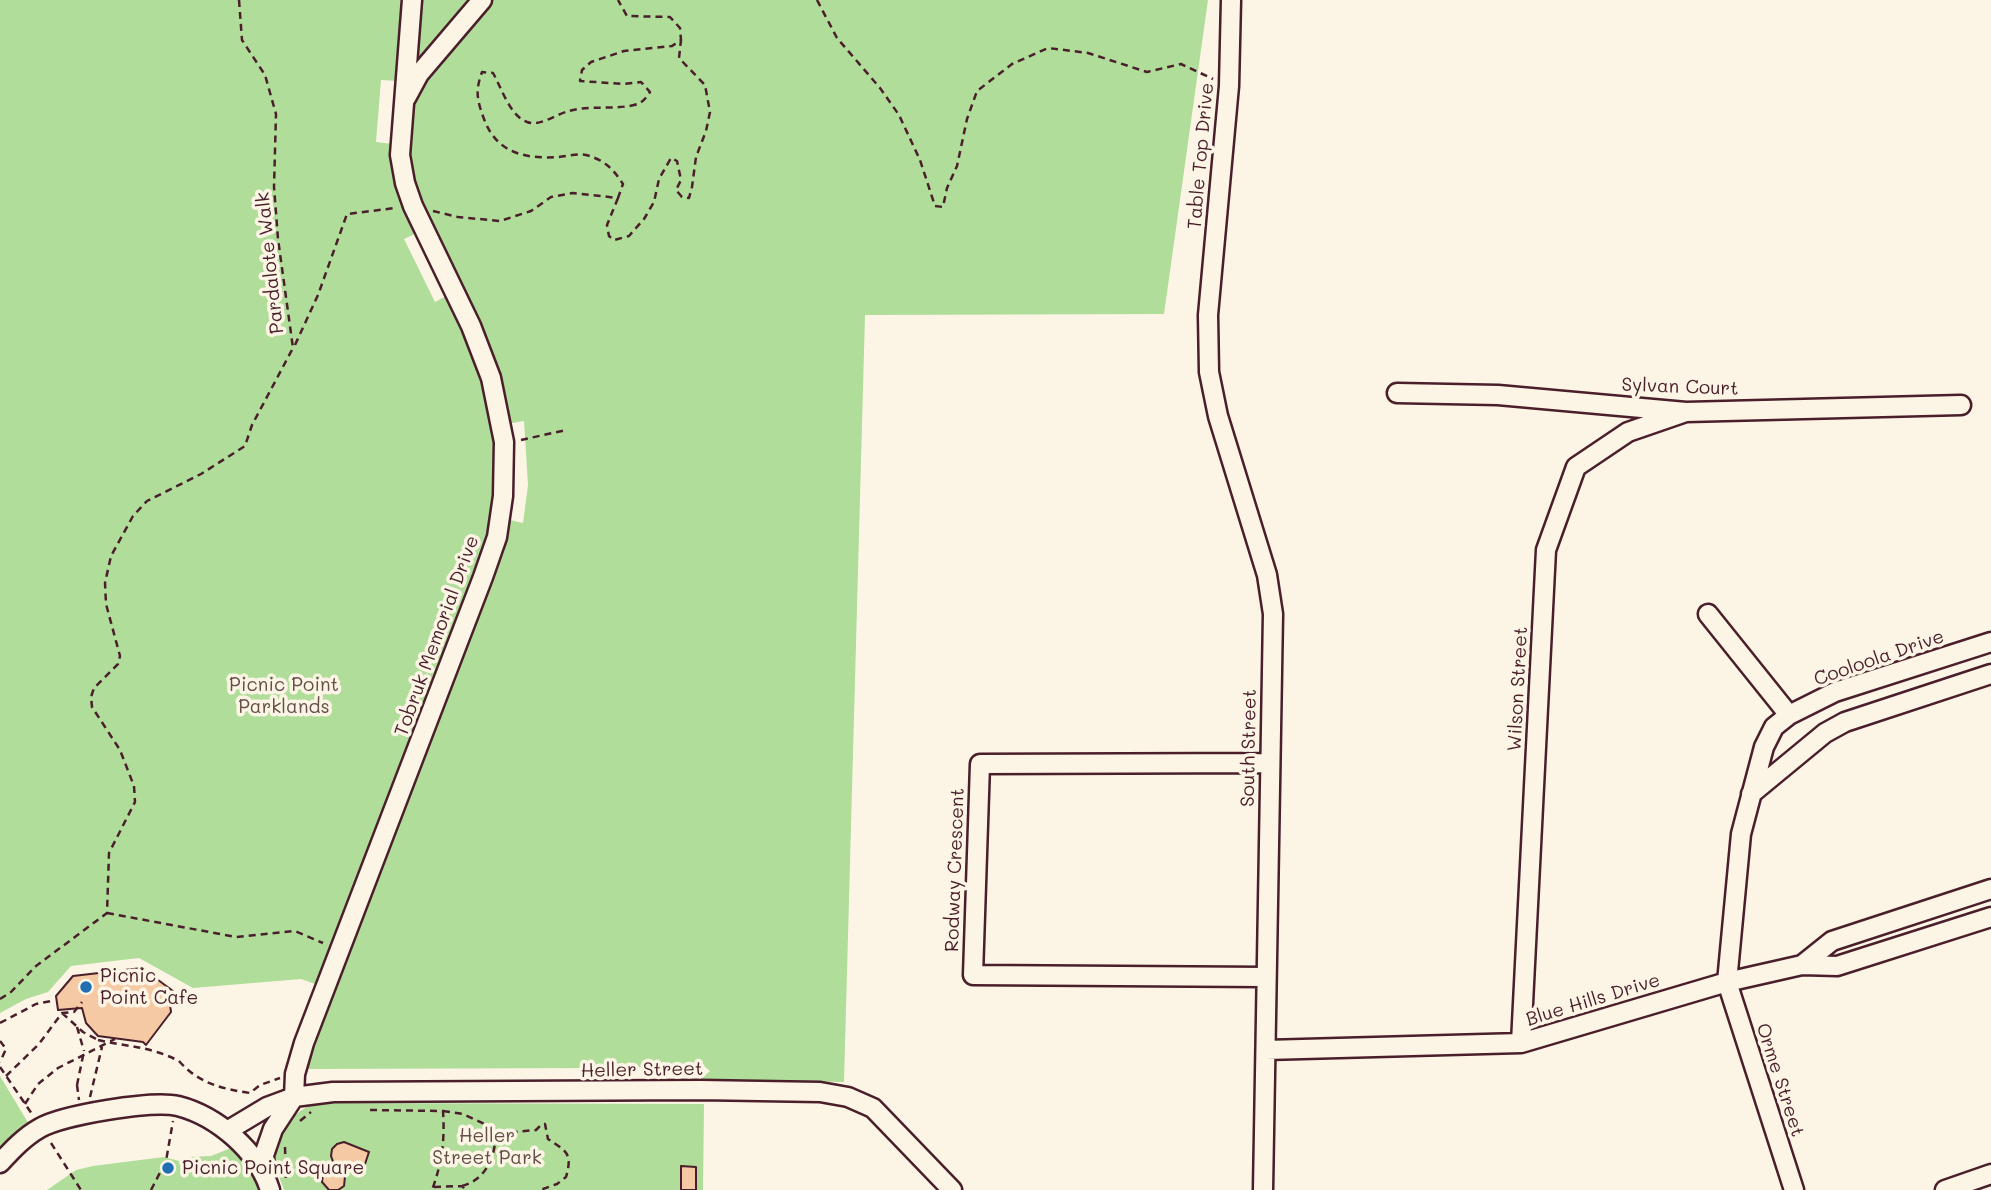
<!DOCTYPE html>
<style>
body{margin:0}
canvas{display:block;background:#fcf5e5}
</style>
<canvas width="1991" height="1190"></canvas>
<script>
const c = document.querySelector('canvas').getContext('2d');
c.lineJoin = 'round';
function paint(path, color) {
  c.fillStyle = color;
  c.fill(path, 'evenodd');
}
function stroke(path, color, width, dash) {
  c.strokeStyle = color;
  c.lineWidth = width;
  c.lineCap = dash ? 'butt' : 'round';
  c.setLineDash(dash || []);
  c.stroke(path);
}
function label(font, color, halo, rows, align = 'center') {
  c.font = font + ' Mali,sans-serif';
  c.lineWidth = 7;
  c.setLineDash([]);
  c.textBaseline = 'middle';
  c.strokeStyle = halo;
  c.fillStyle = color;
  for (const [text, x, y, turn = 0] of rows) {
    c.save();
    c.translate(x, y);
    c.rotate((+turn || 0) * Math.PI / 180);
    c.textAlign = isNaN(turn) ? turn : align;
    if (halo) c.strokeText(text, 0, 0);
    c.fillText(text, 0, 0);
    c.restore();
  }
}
paint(new Path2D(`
 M0,0h1208l-44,314 -299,1 -21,767 -145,-2 11,-9 -6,-5 -102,2 -295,1 28,-78 -34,-12 -108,9 -54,-30 -68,8 -23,26 -22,7 -26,14zM381,80l16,1 -4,63 -17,-2zM417,233l31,62 -13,7 -31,-63zM524,421l4,64 -5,38 -13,-3 4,-58 -2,-39z
 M0,1076l30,50 -30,27z
 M317,1103l387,1 -1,86h-419l-14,-37c12,-22 21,-42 47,-50z
 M231,1148c15,7 25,26 29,42h-213l29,-20 17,-4 71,-9 19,5 5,-5 23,-1z`), '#b1dd9b');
const building = new Path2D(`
 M142,968l31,23 -4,6 2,15 -25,33 -3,-3 -45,-6 -12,-13 -4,-15 -24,2 -2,-14 17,-20z
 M344,1142l25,10 -7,21 -16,-6 -2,19 -6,4h-9l-7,-8 1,-8 11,-10 -3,-8 1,-7 5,-5z
 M681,1166l15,1v23h-15z`);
paint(building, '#f4c9a3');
stroke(building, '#4a1f2b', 2);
const minor = new Path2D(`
 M1231,0l-2,86 -21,229 1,57 9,44 49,159 6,39 -10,576
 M406,98l13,-24 63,-74
 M1397,393l101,2 188,17 275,-7
 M1708,614l81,101
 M1751,794l74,-61 20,-11 146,-48
 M1802,965l30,-24 159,-52
 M1265,977l-292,-2 7,-211 289,-1
 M1521,1043l25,-493 30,-83 52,-35 58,-20
 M1266,1050l255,-7 206,-61 75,-17 35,1 154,-49
 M227,1131l40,-24 27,-10 39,-5 367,-2 120,2 28,5 25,11 79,82
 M0,1163c12,-13 24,-26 40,-35 23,-13 112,-28 138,-22 39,10 80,45 92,84
 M265,1174l-1,-19 9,-26 21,-32 1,-23 9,-31 179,-466 14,-40 6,-41 1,-54 -13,-64 -20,-52 -58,-120 -8,-23 -5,-28 12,-155
 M1794,1190l-67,-208 14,-148 23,-87 10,-20 15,-12 46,-23 156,-50
 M1945,1190l46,-16`);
stroke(minor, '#4a1f2b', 23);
stroke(new Path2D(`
 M817,0l20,38 43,50 19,27 21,45 15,46 8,1 4,-19 10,-22 10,-47 10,-28 35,-27 36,-16 40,5 59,19 34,-8 32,15
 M618,198l-11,27 2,11 5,4 15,-4 15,-17 10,-17 5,-23 12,-21 6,3 4,19 -5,10 6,7 7,1 3,-11 4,-30 10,-26 4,-19 -5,-27 -26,-27 2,-18
 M433,211l25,6 42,4 31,-10 20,-14 22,-4 45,5 5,-14c-10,-15 -18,-24 -37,-29 -8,-2 -18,1 -27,2 -33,2 -62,-3 -75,-38 -7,-19 -9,-28 -2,-47l11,1c8,14 17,43 34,49 13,5 29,-8 42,-11 21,-6 44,-1 65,-6 9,-2 11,-6 16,-13l-9,-10 -17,2 -44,-3 2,-11 9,-8 33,-11 48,-5 9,-6 -1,-12 -10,-11 -43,-1 -9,-16
 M295,345l23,-50 29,-81 48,-6
 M521,440l45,-10
 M107,913l129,24 59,-6 28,12
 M0,999l11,-7 25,-26 71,-53 2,-60 26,-51 -1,-16 -14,-36 -28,-43 -1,-10 3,-9 24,-24 2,-8 -14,-52 -1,-21 6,-27 22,-40 14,-15 54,-27 44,-28 7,-21 41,-77 -15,-109 -4,-52 2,-73 -11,-39 -23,-35 -3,-40
 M62,1013l21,19 15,8
 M0,1023l36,-19 15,-3
 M77,1027l7,24
 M0,1041l6,8 -6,13
 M179,1061c19,22 43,28 71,32l10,-8 20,-7
 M0,1067l32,47
 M6,1076l33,-32 23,-31 12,-1 8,-10
 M77,1085l2,15
 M90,1097l12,-50
 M25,1104l13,-20 20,-16 57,-29
 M370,1110l73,1c2,29 -1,52 -11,79
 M443,1111l20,3 41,19 32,-3 6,-6h3l3,15c18,12 25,14 18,38l-9,7 -17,6
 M300,1121l11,-9
 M51,1143l30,47
 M285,1147l1,35
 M462,1186c26,-7 34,-32 34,-57
 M434,1187l28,-1 4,4
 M151,1190l15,-29 7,-40`), '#4a1f2b', 2.5, [7, 5]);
stroke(minor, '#fcf5e5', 18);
stroke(new Path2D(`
 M98,1040c31,7 51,6 81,21
 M77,1085l7,-34`), '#4a1f2b', 2.5, [7, 5]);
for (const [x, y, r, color] of [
 [86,987,7,"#1f6fb2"],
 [168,1168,7,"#1f6fb2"]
]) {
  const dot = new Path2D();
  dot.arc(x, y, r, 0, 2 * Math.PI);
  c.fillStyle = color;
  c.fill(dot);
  stroke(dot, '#fcf5e5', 2.5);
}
label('19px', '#4a1f2b', '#fcf5e5', [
 ["Table Top Drive",1201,156,-85],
 ["Pardalote Walk",270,263,-96],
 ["Sylvan Court",1680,387,2],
 ["Tobruk Memorial Drive",437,636,-70],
 ["Cooloola Drive",1879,658,-19],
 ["Wilson Street",1518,689,-87],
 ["South Street",1249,748,-89],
 ["Rodway Crescent",955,870,-88],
 ["Blue Hills Drive",1593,1000,-17],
 ["Heller Street",642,1070,-1],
 ["Orme Street",1780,1080,72]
]);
label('19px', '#644e47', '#fcf5e5', [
 ["Picnic Point",284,685],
 ["Parklands",284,707],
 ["Heller",487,1136],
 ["Street Park",487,1158]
]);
label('19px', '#4a1f2b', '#fcf5e5', [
 ["Picnic",100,976],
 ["Point Cafe",100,998],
 ["Picnic Point Square",182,1168]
], 'left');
</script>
